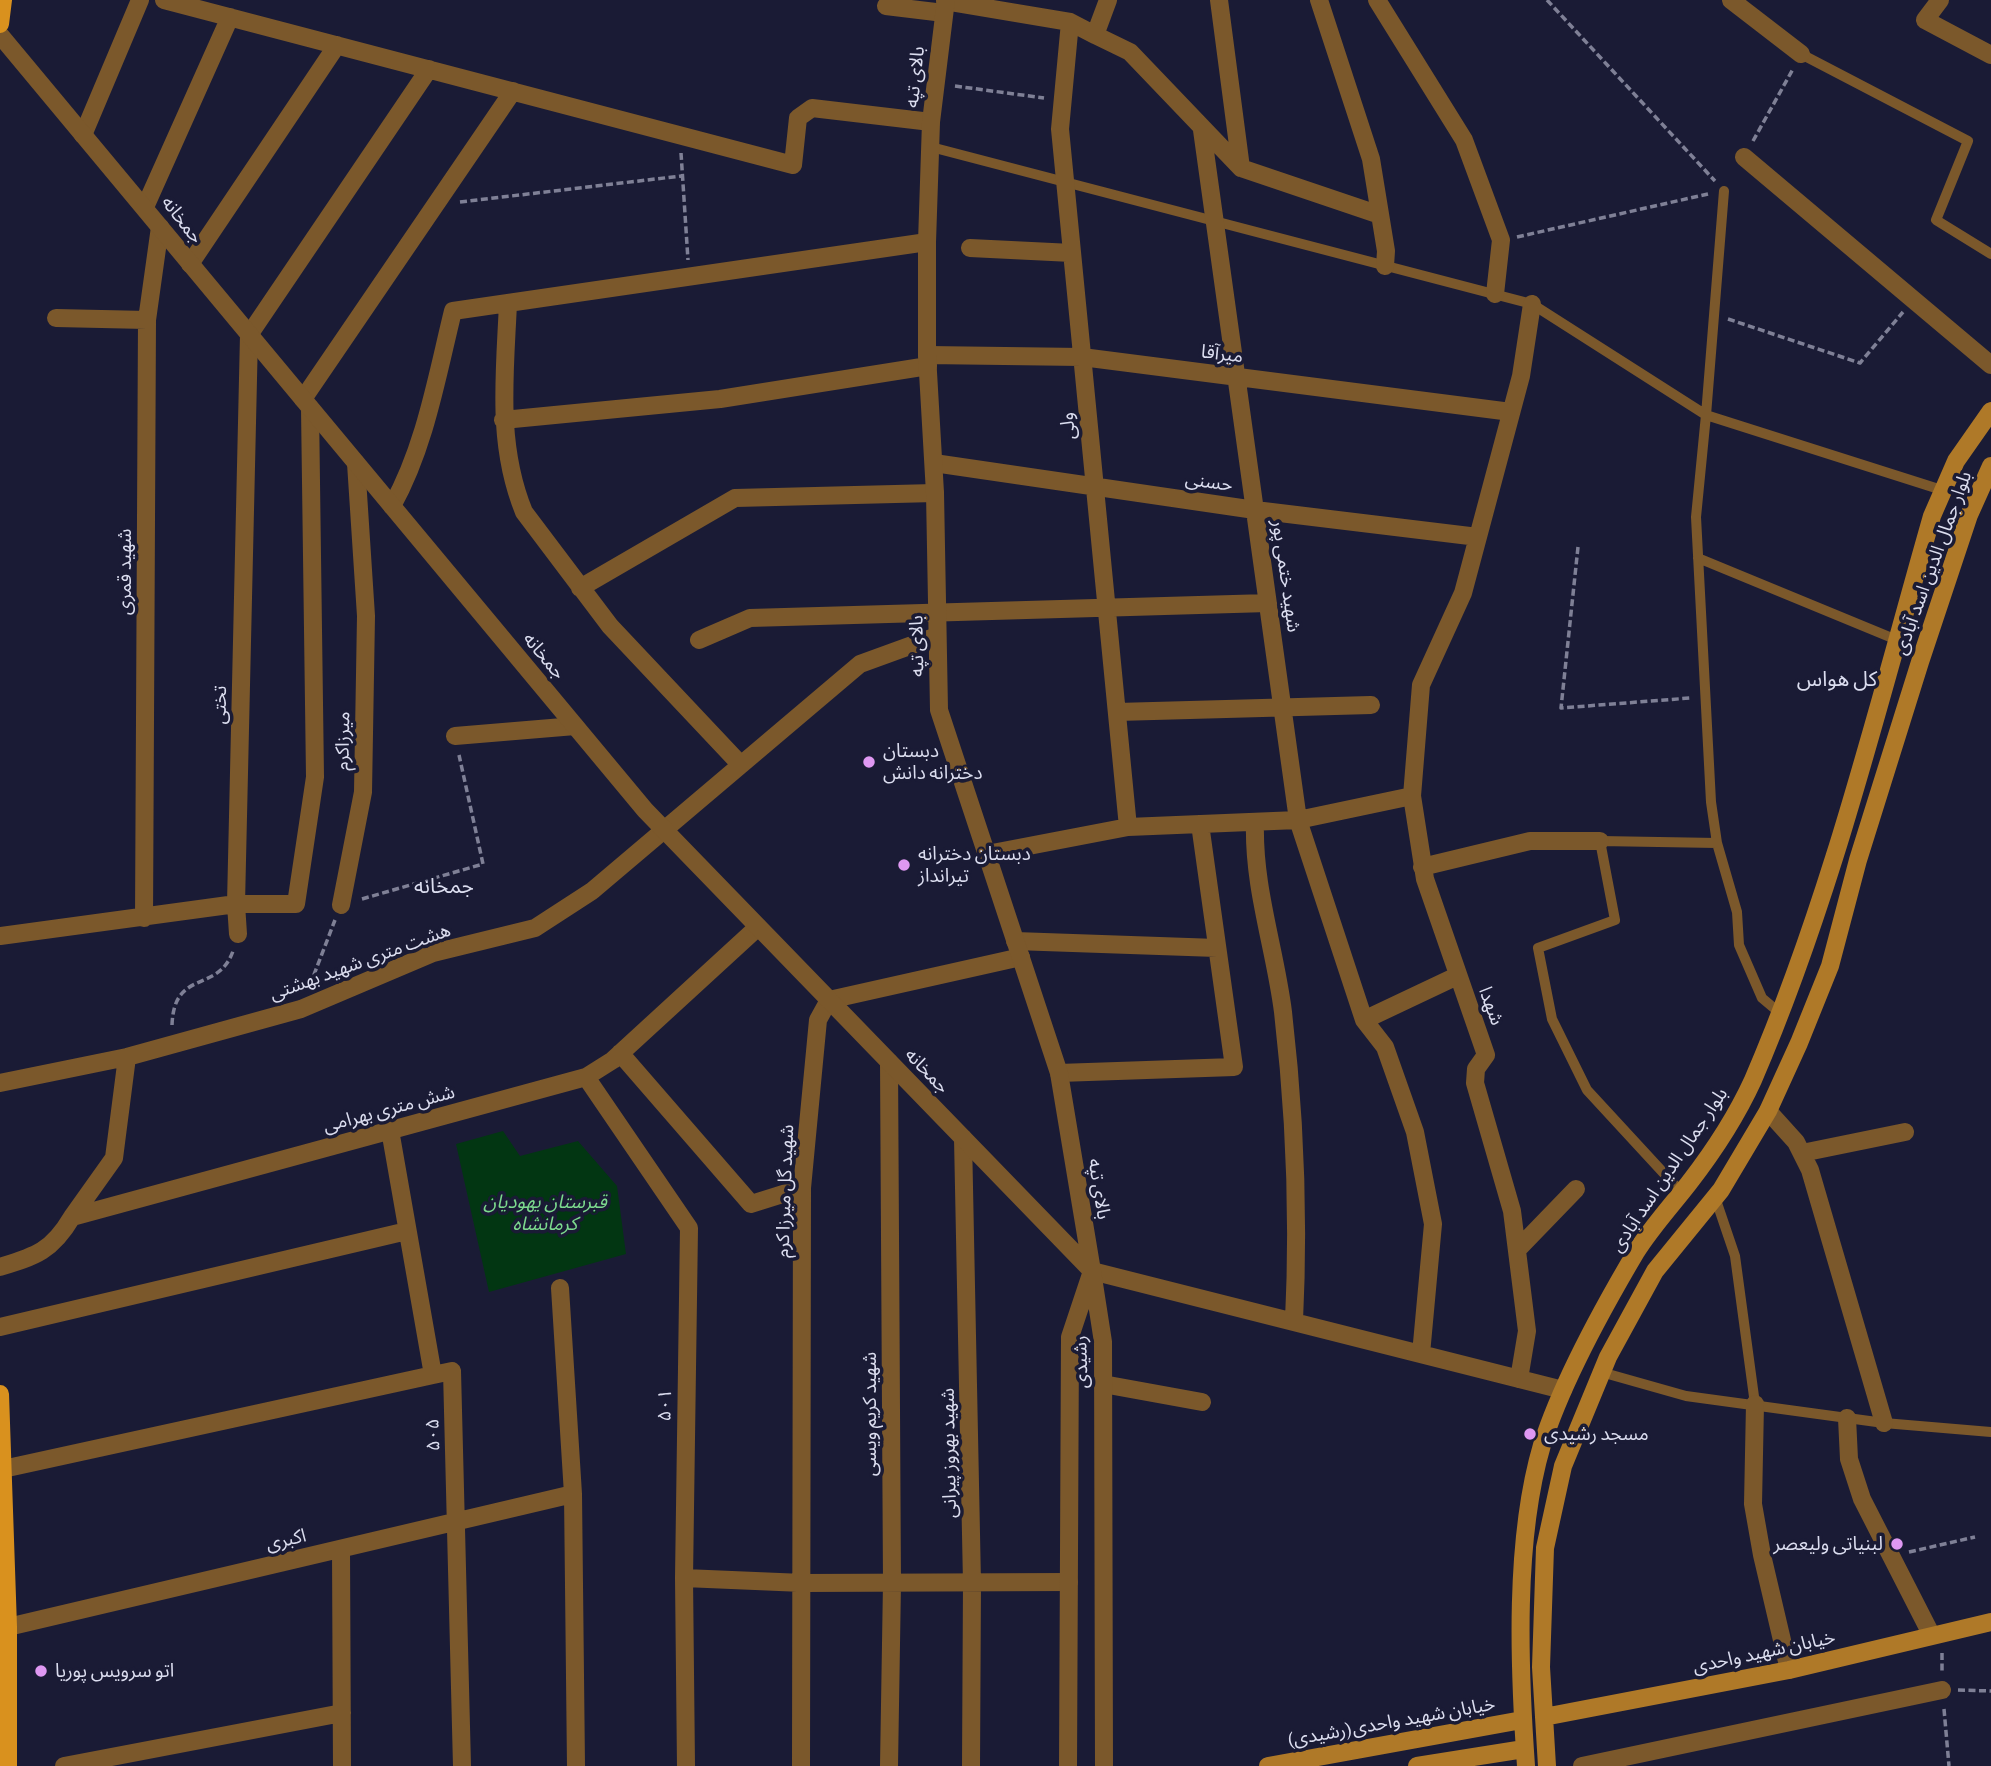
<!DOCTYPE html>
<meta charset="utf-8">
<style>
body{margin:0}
canvas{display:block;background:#1a1b35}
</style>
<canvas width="1991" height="1766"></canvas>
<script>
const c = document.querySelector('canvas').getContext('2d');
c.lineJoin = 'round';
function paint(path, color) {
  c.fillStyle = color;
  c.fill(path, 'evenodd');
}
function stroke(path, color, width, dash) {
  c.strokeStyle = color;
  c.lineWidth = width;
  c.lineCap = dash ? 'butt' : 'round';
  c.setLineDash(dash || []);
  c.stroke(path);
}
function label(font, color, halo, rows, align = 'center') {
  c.font = font + ' "Crimson Pro","Noto Sans Arabic",serif';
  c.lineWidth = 7;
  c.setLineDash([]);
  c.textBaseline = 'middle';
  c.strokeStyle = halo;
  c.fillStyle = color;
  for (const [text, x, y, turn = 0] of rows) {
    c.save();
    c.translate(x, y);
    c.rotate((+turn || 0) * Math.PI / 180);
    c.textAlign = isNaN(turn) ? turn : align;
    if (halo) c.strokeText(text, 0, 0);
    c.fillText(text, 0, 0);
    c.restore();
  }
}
paint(new Path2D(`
 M503,1131l17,25 58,-15 39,45 9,68 -137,38 -33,-148z`), '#023612');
stroke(new Path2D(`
 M1547,0l168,181
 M955,86l89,12
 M1753,141l40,-72
 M681,153l7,107
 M460,202l221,-26
 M1517,237l191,-43
 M1728,319l132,44 43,-51
 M1578,547l-17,161 129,-10
 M362,899l121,-35 -24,-109
 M310,985l25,-65
 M172,1025c2,-57 46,-31 61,-74
 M1909,1552l66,-15
 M1942,1653v20
 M1958,1690l33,1
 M1944,1709l5,57`), '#7f8096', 3.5, [7, 3.5]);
stroke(new Path2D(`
 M1801,54l167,87 -32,79 55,34
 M931,147l601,157 174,111 -10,102 15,285 6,41 20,69 2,33 23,53 19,16
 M1724,191l-18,224 239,76
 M1698,558l199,82
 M1682,1193l-95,-103 -35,-71 -14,-71 77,-28 -15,-79 117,2
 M1715,1197l20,59 20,148
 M1601,1372l85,24 198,27 107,9`), '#7b582b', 10);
stroke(new Path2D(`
 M164,0l629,165 5,-47 14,-10 119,14
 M1219,0l22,168
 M1319,0l52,159 15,92 -1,15
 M1377,0l87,140 37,100 -6,54
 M1731,0l70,54
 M1940,0l-15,20 66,35
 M945,1l125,21 25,13 35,17 111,116 139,47
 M886,6l58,7
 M1070,22l-10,107 68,698
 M1095,35l13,-35
 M1202,130l96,690 66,200 21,27 30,85 18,92 -12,130
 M83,135l57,-135
 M1744,157l247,208
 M145,207l85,-190
 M970,248l102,5
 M190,264l147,-219
 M508,303c-3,70 -12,141 16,209l86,114 130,138
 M56,318l91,2
 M927,355l155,2 429,55
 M303,399l210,-308
 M503,420l217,-21 208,-33
 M934,463l321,47 223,27
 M392,506c33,-59 45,-130 61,-195l474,-69
 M580,588l155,-90 200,-5
 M699,640l51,-22 518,-15
 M1117,712l254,-7
 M455,736l120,-10
 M1255,822c-2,66 20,126 28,190 12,103 16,206 11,309
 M987,854l141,-27 170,-7 114,-24
 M1422,867l108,-26h70
 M341,905l22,-113 3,-176 -10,-153
 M144,918l3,-598 13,-93
 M238,934l-2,-30 13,-569 180,-266
 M0,936l236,-32h60l19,-127 -5,-369
 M1015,941l202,7
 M1364,1020l93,-44
 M620,1053l131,151 51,-16
 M889,1062l3,521 -3,183
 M1059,1073l175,-6 -34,-243
 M586,1077l103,151 -5,350 2,188
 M0,1083l127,-26 174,-48 132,-56 102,-25 57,-37 268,-227 77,-28
 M1768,1111l28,31 14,28 74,253
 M390,1130l43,245 19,-4 10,395
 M963,1138l9,445 -1,183
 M1802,1153l103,-21
 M72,1217l42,-59 13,-101
 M1517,1250l59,-61
 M0,1267c36,-11 52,-16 72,-50l514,-140 27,-17 145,-133
 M1092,1271l471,119
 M560,1288l13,206 3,272
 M0,1327l407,-96
 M1519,1379l8,-48 -15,-120 -37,-128 1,-14 10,-14 -61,-176 -13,-83 9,-111 42,-92 58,-217 11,-72
 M1103,1384l99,18
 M1755,1404l-2,100 9,51 27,115
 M1847,1418l2,41 13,40 69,135
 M3,1469l430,-94
 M341,1549l1,217
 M684,1578l119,5 266,-1
 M8,1627l565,-133
 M64,1766l278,-53
 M801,1766l1,-578 16,-168 11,-20 192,-43
 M1582,1766l360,-76`), '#7b582b', 18);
stroke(new Path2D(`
 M946,0l-15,122 -4,120v113l8,138 4,217 120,363 33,198 11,71 1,424
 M0,35l645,775 447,461
 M1068,1766l2,-429 21,-63`), '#7b582b', 18);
stroke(new Path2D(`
 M1544,1717l245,-47 202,-48
 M1268,1766l254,-46
 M1417,1766l107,-17
 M1526,1766c-7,-99 -12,-226 16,-321 19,-60 62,-139 94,-193 15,-24 36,-47 53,-69 24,-31 48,-68 64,-103 78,-181 125,-375 179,-564l24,-55 35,-50
 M1547,1766l-6,-99 4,-119 18,-82 45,-109 47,-86 66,-81 47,-79 31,-68 31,-77 28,-106 62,-198 49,-147 22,-49`), '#af7928', 18);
stroke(new Path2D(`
 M0,24l3,-24
 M0,1394l8,233v139`), '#d9911e', 18);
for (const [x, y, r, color] of [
 [869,762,7,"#df98f2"],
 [904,865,7,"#df98f2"],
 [1530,1434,7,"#df98f2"],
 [1897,1544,7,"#df98f2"],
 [41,1671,7,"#df98f2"]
]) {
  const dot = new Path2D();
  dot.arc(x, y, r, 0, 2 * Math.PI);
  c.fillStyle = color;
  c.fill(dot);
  stroke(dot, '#1a1b35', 2.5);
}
label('19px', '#dbddef', '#1a1b35', [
 ["بالای تپه",915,77,-84],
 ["جمخانه",182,220,52],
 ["میرآقا",1222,354,7],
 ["ولی",1068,426,-96],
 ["حسنی",1209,482,8],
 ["بلوار جمال الدین اسد آبادی",1933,563,-70],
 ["شهید قمری",125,572,-90],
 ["شهید ختمی پور",1286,576,82],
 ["بالای تپه",917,646,-91],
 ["جمخانه",544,656,50],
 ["تختی",220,705,-89],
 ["میرزاکرم",343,741,-89],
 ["هشت متری شهید بهشتی",360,962,-20],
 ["شهدا",1491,1006,70],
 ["جمخانه",927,1071,46],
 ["شش متری بهرامی",389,1109,-15],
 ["بلوار جمال الدین اسد آبادی",1669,1170,-56],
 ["بالای تپه",1099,1189,81],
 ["شهید گل میرزا کرم",785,1191,-88],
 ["رشیدی",1081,1362,-92],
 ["۵۰۱",665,1405,-89],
 ["شهید کریم ویسی",870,1414,-90],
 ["۵۰۵",433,1435,-92],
 ["شهید بهروز پیرانی",949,1453,-91],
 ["اکبری",286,1540,-13],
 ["خیابان شهید واحدی",1764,1652,-12],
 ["خیابان شهید واحدی(رشیدی)",1391,1722,-10]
]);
label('19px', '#dbddef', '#1a1b35', [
 ["دبستان",883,751],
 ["دخترانه دانش",883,773],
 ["دبستان دخترانه",918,854],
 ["تیرانداز",918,876],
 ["مسجد رشیدی",1544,1434],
 ["لبنیاتی ولیعصر",1883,1544,"right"],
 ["اتو سرویس پوریا",55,1671]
], 'left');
label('italic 19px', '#7cda8e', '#1a1b35', [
 ["قبرستان یهودیان",545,1202],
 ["کرمانشاه",545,1224]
]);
label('21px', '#dbddef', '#1a1b35', [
 ["کل هواس",1837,680],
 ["جمخانه",444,887]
]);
</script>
